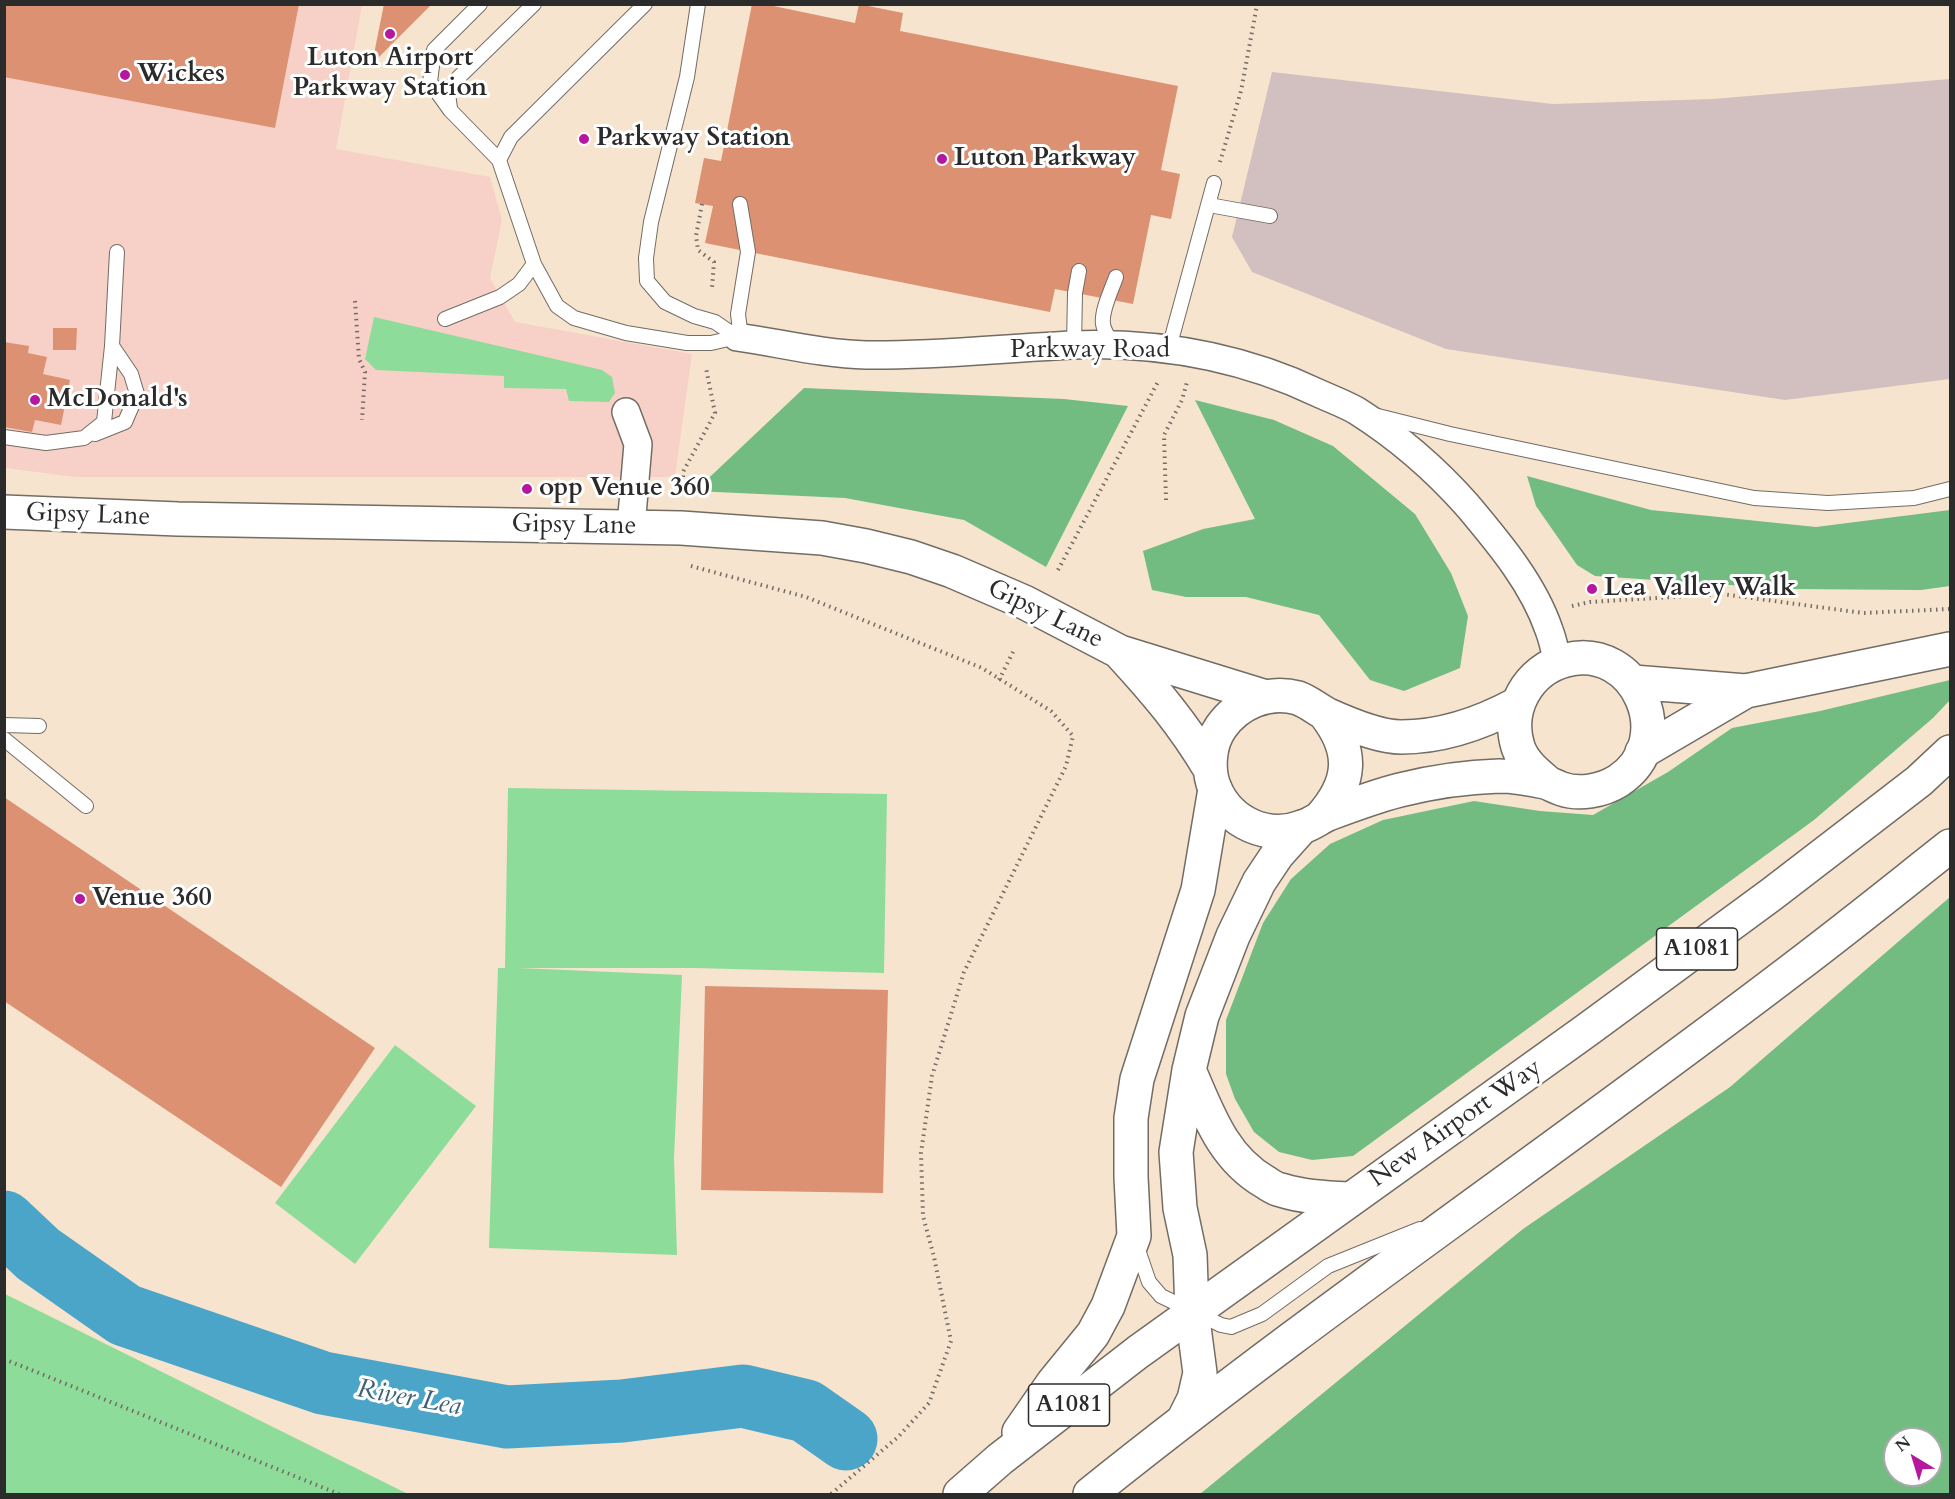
<!DOCTYPE html>
<style>
body{margin:0}
#map{position:relative;width:1955px;height:1499px;overflow:hidden;background:#f7e4ce;font-family:Cardo,serif}
canvas{display:block}
.frame{position:absolute;inset:0;border:6px solid #2b2b2b;pointer-events:none}
.north{position:absolute;left:1883px;top:1427px;width:60px;height:60px;box-sizing:border-box;background:#fff;border:2px solid #aaa;border-radius:50%;rotate:322deg;font-size:16px;font-weight:700;line-height:24px;text-align:center;color:#2b2b2b}
.north::after{content:'';display:block;margin:auto;width:21px;height:27px;background:#b5179e;clip-path:polygon(50% 0,100% 100%,50% 72%,0 100%)}
</style>
<div id="map">
<canvas width="1955" height="1499"></canvas>
<div class="frame"></div>
<div class="north">N</div>
</div>
<script>
const c = document.querySelector('canvas').getContext('2d');
c.lineJoin = 'round';
function paint(path, color) {
  c.fillStyle = color;
  c.fill(path, 'evenodd');
}
function stroke(path, color, width, dash) {
  c.strokeStyle = color;
  c.lineWidth = width;
  c.lineCap = dash ? 'butt' : 'round';
  c.setLineDash(dash || []);
  c.stroke(path);
}
function label(font, color, halo, rows, align = 'center') {
  c.font = font + ' Cardo,serif';
  c.lineWidth = 6;
  c.setLineDash([]);
  c.textBaseline = 'middle';
  c.strokeStyle = halo;
  c.fillStyle = color;
  for (const [text, x, y, turn = 0] of rows) {
    c.save();
    c.translate(x, y);
    c.rotate((+turn || 0) * Math.PI / 180);
    c.textAlign = isNaN(turn) ? turn : align;
    if (halo) c.strokeText(text, 0, 0);
    c.fillText(text, 0, 0);
    c.restore();
  }
}
paint(new Path2D(`
 M5,5h357l-26,144 154,28 12,43 -12,58 25,44 177,32 -17,123h-600l-70,-9z`), '#f7d1c7');
paint(new Path2D(`
 M1272,72l281,32 160,-5 237,-20v300l-165,21 -339,-51 -194,-77 -20,-35z`), '#d2bfc0');
paint(new Path2D(`
 M374,317l228,53 10,7 3,16 -6,9 -40,-1 -3,-12 -62,-1v-12l-128,-6 -11,-11z
 M508,788l379,6 -3,179 -190,-5h-175l163,7 -8,183 3,97 -188,-7 9,-280h7z
 M395,1045l81,61 -121,158 -80,-61z
 M4,1294h1l403,200h-403z`), '#8edc9a');
paint(new Path2D(`
 M804,388l260,11 64,7 -82,161 -82,-47 -119,-22 -150,-7z
 M1195,400l79,20 59,26 82,68 36,59 17,43 -8,52 -56,23 -34,-11 -51,-65 -73,-18h-60l-34,-7 -9,-39 60,-22 52,-10z
 M1527,476l124,34 165,17 134,-17v76l-29,4 -131,-1 -195,-13 -18,-11 -41,-59z
 M1950,680v20l-17,18 -119,102 -461,336 -41,4 -33,-8 -25,-20 -19,-33 -9,-25v-54l37,-97 28,-44 39,-35 53,-24 91,-19 66,10 53,4 75,-43 64,-44 88,-17z
 M1950,897v597h-750l323,-265 207,-142zM1895,1439h36v36h-36z`), '#72bc82');
stroke(new Path2D(`
 M4,1222l34,32 87,61 198,68 184,34 115,-6 121,-15 63,15 40,28`), '#4aa5c8', 63);
paint(new Path2D(`
 M4,4h295l-24,124 -271,-51z
 M384,4h48l-60,60z
 M752,4h12l91,19 4,-19 9,2 35,7 -3,18 278,55 -17,84 19,4 -9,45 -20,-4 -18,89 -78,-15 -5,23 -345,-69 8,-37 -18,-3 9,-45 17,3z
 M53,328h24l-1,22h-23z
 M4,342l25,4 -1,7 19,4 -4,17 27,6 -9,45 -26,-5 -3,12 -28,-5z
 M4,797l371,251 -94,139 -277,-186z
 M705,986l183,4 -5,203 -182,-3z`), '#db9172');
const lane = new Path2D(`
 M480,4l-46,46 -4,32 20,28 49,50 35,104 23,42 17,12 52,15 61,10h24l26,-6
 M698,4l-11,73 -36,145 -5,36 1,23 18,21 29,14 21,6 22,15
 M450,108l-2,-14 10,-16 76,-74
 M499,160l12,-23 134,-133
 M740,204l8,48 -10,62 3,24
 M1209,205l61,11
 M445,319l55,-22 19,-13 15,-20
 M1074,345l1,-52 4,-22
 M1114,346c-4,-7 -10,-14 -11,-22 -2,-13 9,-35 13,-47
 M1169,348l45,-165
 M1378,416l72,18 304,64 74,5 86,-5 36,-9
 M95,434l30,-12 12,-28 -6,-20 -19,-28
 M4,437l42,6 38,-5 20,-16 8,-76 5,-94
 M4,725l35,1
 M4,739l82,67
 M1136,1244l13,38 12,14 60,29 10,2 31,-13 66,-48 92,-37`);
const street = new Path2D(`
 M737,337c43,6 85,17 129,18 70,1 138,-7 207,-10 85,-3 169,12 245,48 13,6 27,11 39,18 41,26 78,58 110,94 31,37 66,78 82,125 4,10 6,22 9,32
 M626,412l12,32 -7,83`);
const secondary = new Path2D(`
 M4,512l174,7 503,9 141,10 44,8 45,11 41,14 72,31 96,50 146,45
 M1121,654c35,38 62,70 89,115
 M1633,682l113,9 204,-42
 M1517,704c-37,20 -74,33 -116,33 -22,0 -53,-13 -73,-22 -10,-5 -19,-13 -30,-17 -30,-8 -60,5 -77,29 -12,17 -14,43 -6,62 15,34 52,51 87,38 10,-3 17,-9 26,-13 24,-9 48,-18 72,-24 32,-8 66,-13 99,-14 14,0 32,3 46,6 6,2 11,5 17,7 17,6 40,2 56,-8 62,-40 19,-139 -52,-121 -38,10 -60,49 -48,87 5,15 17,25 29,35
 M1642,752l104,-61
 M1321,817c31,-35 33,-66 4,-103`);
const highway = new Path2D(`
 M1189,1070c19,43 33,87 76,112 5,3 10,7 16,8 22,7 45,8 68,9
 M1183,1421l11,-22 6,-26 -8,-61 -2,-57 -10,-47 -4,-56 13,-82 13,-54 31,-80 26,-54 18,-27 25,-28
 M1019,1432l34,-49 40,-49 15,-28 26,-70 -3,-59v-59l6,-39 61,-189 17,-101
 M960,1494l40,-35 138,-107 449,-322 185,-136 147,-113 31,-29
 M1090,1494c228,-183 470,-347 703,-525 53,-40 105,-82 157,-123`);
stroke(lane, '#726c64', 16);
stroke(street, '#726c64', 30);
stroke(secondary, '#726c64', 36);
stroke(highway, '#726c64', 36);
stroke(new Path2D(`
 M868,6v-2
 M1220,162l21,-71 16,-86
 M702,204l-6,32 2,14 16,12 -2,26
 M355,301l4,58 6,13 -3,48
 M683,495v-23l32,-59 -9,-45
 M1166,500l-2,-65 18,-35 5,-18
 M691,566l115,31 176,71 69,43 22,25 -7,30 -102,206 -32,104 -11,77 2,63 11,41 17,84 -22,62 -31,34 -67,57
 M1058,570l101,-190
 M1572,606l18,-4 132,-8 141,19 87,-4
 M999,680l15,-30
 M4,1359l335,135`), '#726c64', 4, [1.5, 4.5]);
stroke(lane, '#fff', 14);
stroke(street, '#fff', 27);
stroke(secondary, '#fff', 33);
stroke(highway, '#fff', 33);
for (const [x, y, r, color] of [
 [390,34,6,"#b5179e"],
 [125,75,6,"#b5179e"],
 [584,139,6,"#b5179e"],
 [942,159,6,"#b5179e"],
 [35,400,6,"#b5179e"],
 [527,489,6,"#b5179e"],
 [1592,589,6,"#b5179e"],
 [80,899,6,"#b5179e"]
]) {
  const dot = new Path2D();
  dot.arc(x, y, r, 0, 2 * Math.PI);
  c.fillStyle = color;
  c.fill(dot);
  stroke(dot, '#fff', 2);
}
for (const [x, y, w] of [
 [1697,949,81],
 [1069,1405,81]
]) {
  const box = new Path2D();
  box.roundRect(x - w / 2, y - 21, w, 42, 4.5);
  c.fillStyle = '#fff';
  c.fill(box);
  stroke(box, '#2b2b2b', 1.5);
}
label('bold 24px', '#2b2b2b', null, [
 ["A1081",1697,949],
 ["A1081",1069,1405]
]);
label('bold 26px', '#2b2b2b', '#fff', [
 ["Luton Airport",390,59,"center"],
 ["Parkway Station",390,89,"center"],
 ["Wickes",137,75],
 ["Parkway Station",596,139],
 ["Luton Parkway",954,159],
 ["McDonald's",47,400],
 ["opp Venue 360",539,489],
 ["Lea Valley Walk",1604,589],
 ["Venue 360",92,899]
], 'left');
label('26px', '#2b2b2b', '#fff', [
 ["Parkway Road",1090,351],
 ["Gipsy Lane",88,516,2],
 ["Gipsy Lane",574,526,1],
 ["Gipsy Lane",1045,615,26],
 ["New Airport Way",1456,1124,-35]
]);
label('italic 27px', '#396272', '#fff', [
 ["River Lea",409,1399,10]
]);
</script>
